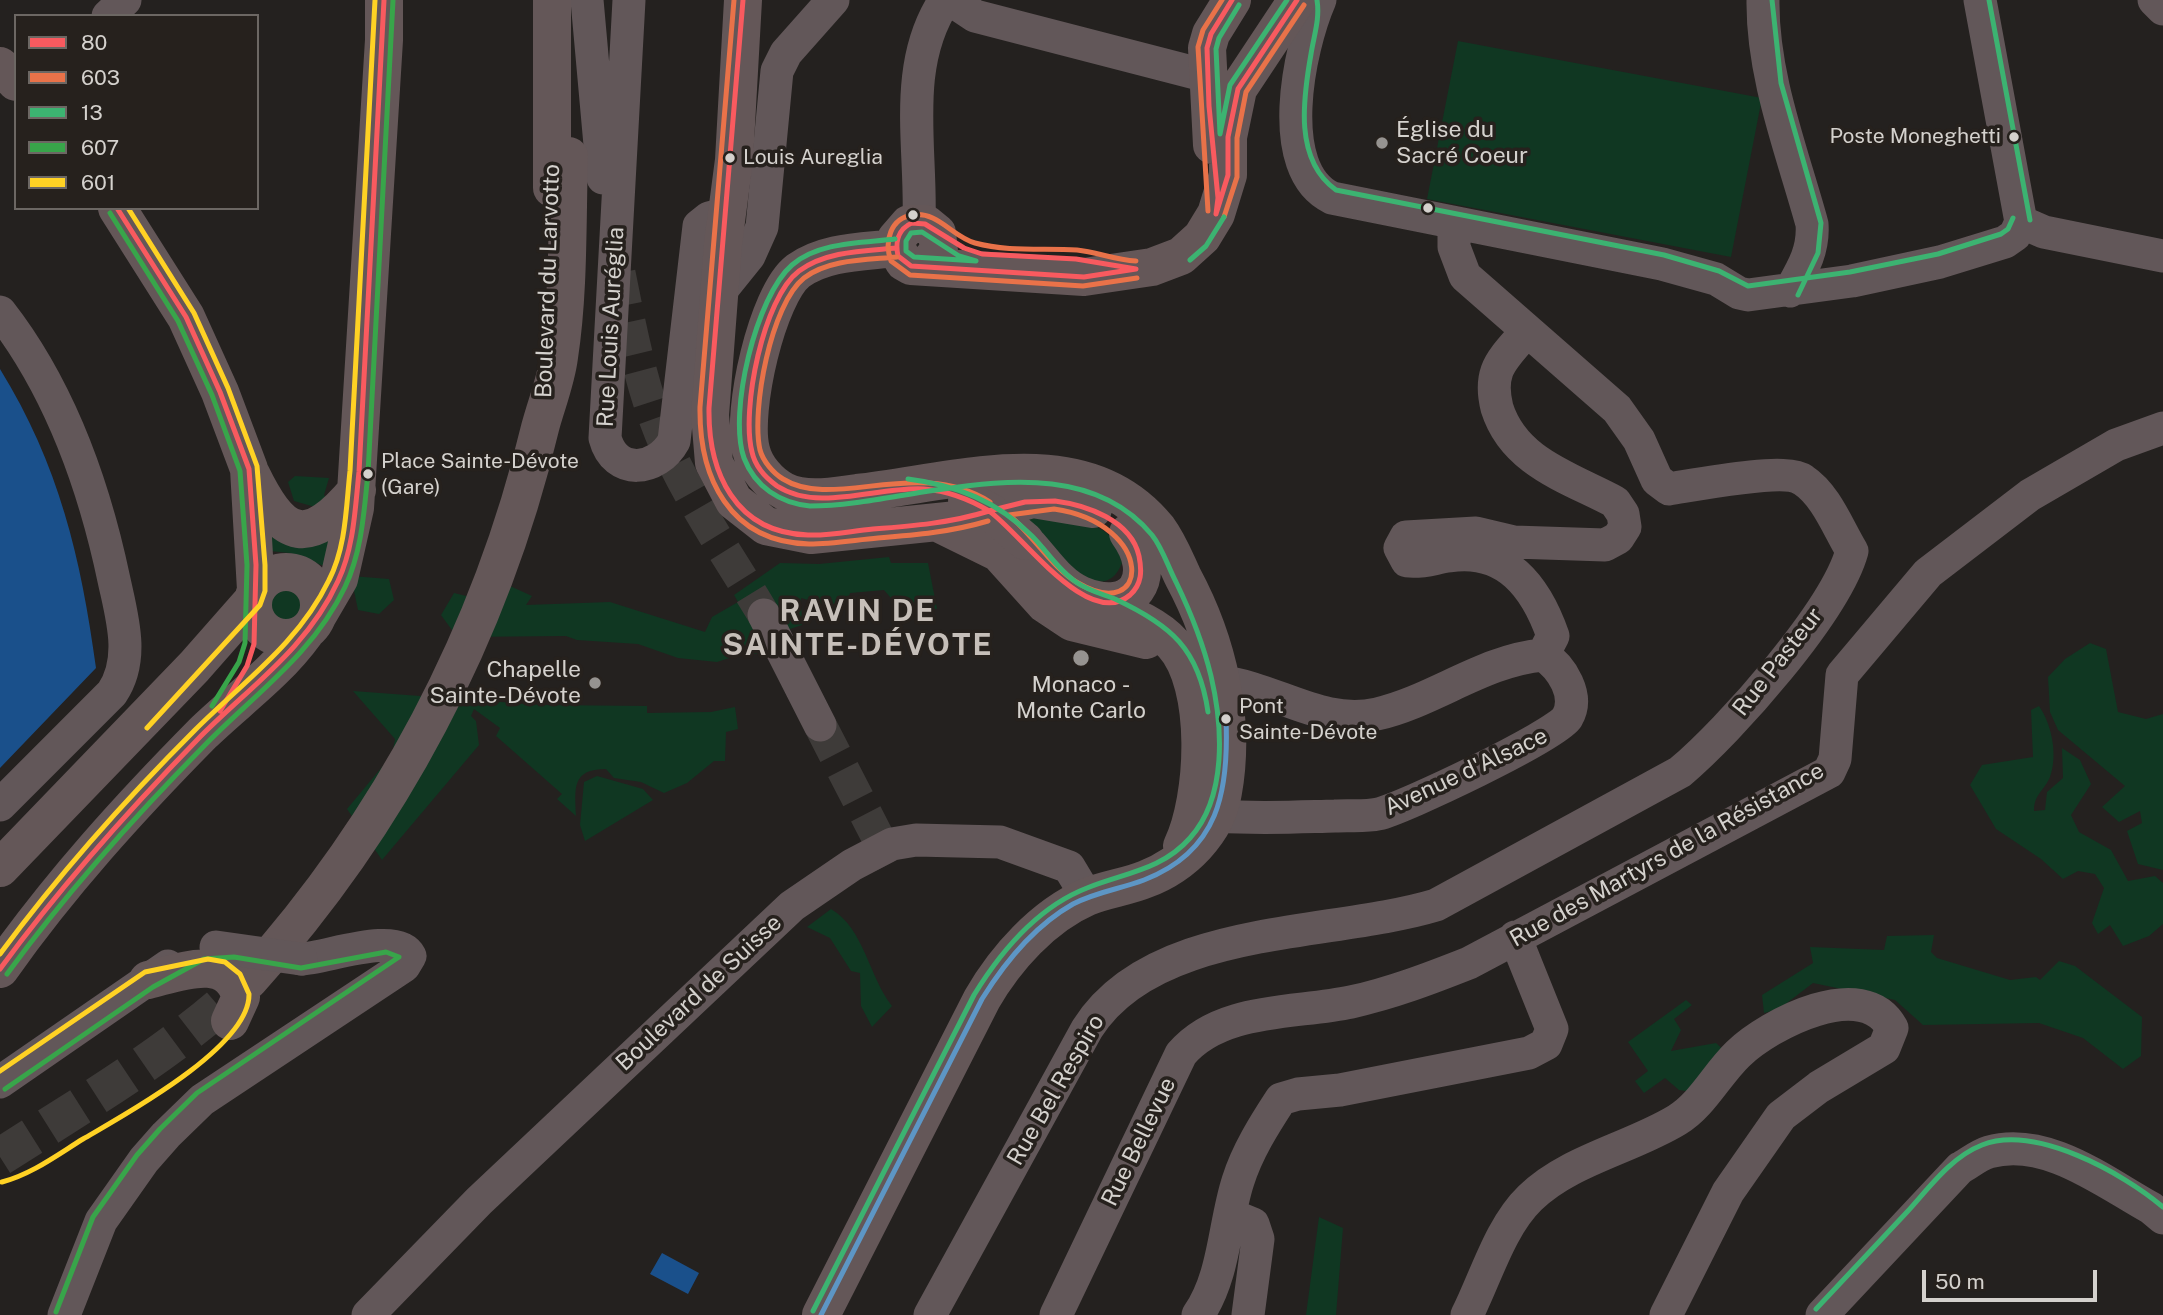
<!DOCTYPE html>
<meta charset="utf-8">
<style>
body{margin:0}
#map{position:relative;width:2163px;height:1315px;overflow:hidden;background:#24211f;font-family:"Public Sans",sans-serif}
canvas{display:block}
.legend{position:absolute;left:14px;top:14px;width:245px;height:196px;box-sizing:border-box;background:#26211d;border:2px solid #6c6763;margin:0;padding:9px 12px;list-style:none;font-size:21px;color:#d4d1cd}
.legend li{display:flex;align-items:center;gap:14px;height:35px}
.legend b{width:35px;border:2px solid #6c6763}
.scale{position:absolute;left:1922px;top:1270px;width:175px;height:32px;box-sizing:border-box;border:4px solid #d4d1cd;border-top:0;padding-left:9px;font-size:21px;line-height:24px;white-space:nowrap;color:#d4d1cd;-webkit-text-stroke:5px #26211d;paint-order:stroke}
</style>
<div id="map">
<canvas width="2163" height="1315"></canvas>
<ul class="legend">
<li><b style="height:9px;background:#f85a5f"></b>80</li>
<li><b style="height:9px;background:#e97249"></b>603</li>
<li><b style="height:9px;background:#3cb371"></b>13</li>
<li><b style="height:9px;background:#38a54a"></b>607</li>
<li><b style="height:9px;background:#ffd224"></b>601</li>
</ul>
<div class="scale">50 m</div>
</div>
<script>
const c = document.querySelector('canvas').getContext('2d');
c.lineJoin = 'round';
function paint(path, color) {
  c.fillStyle = color;
  c.fill(path, 'evenodd');
}
function stroke(path, color, width, dash) {
  c.strokeStyle = color;
  c.lineWidth = width;
  c.lineCap = dash ? 'butt' : 'round';
  c.setLineDash(dash || []);
  c.stroke(path);
}
function label(font, color, halo, rows, align = 'center') {
  c.font = font + ' "Public Sans",sans-serif';
  c.lineWidth = 7;
  c.setLineDash([]);
  c.textBaseline = 'middle';
  c.strokeStyle = halo;
  c.fillStyle = color;
  for (const [text, x, y, turn = 0] of rows) {
    c.save();
    c.translate(x, y);
    c.rotate((+turn || 0) * Math.PI / 180);
    c.textAlign = isNaN(turn) ? turn : align;
    if (halo) c.strokeText(text, 0, 0);
    c.fillText(text, 0, 0);
    c.restore();
  }
}
paint(new Path2D(`
 M1458,41l304,57 -31,159 -304,-58z
 M295,476l34,2 -5,17 4,5 -13,7 -21,-6 -6,-19z
 M266,518l63,23 -5,25 -34,-13 -20,-2z
 M1030,518c26,2 62,-1 81,19 6,5 9,18 11,26 -21,53 -78,-23 -96,-43z
 M889,557l2,6h37l9,46 -41,-5 -12,-14 -34,3 -3,9 -20,3 -26,-7 1,27 -15,5 -20,24h-25l-25,8 -39,-4 -40,-14 -61,-4 -11,-4 -109,1 -16,-22 13,-22 49,12 7,-19 22,10 -6,9 84,-3 95,30 7,-15 26,-15 -4,-7 46,-32 39,1z
 M351,576l38,3 5,21 -15,14 -21,-4z
 M270 605a16 16 0 1 1 32 0a16 16 0 1 1-32 0Z
 M2090,643l16,6 12,63 28,7 17,-5v156l-25,-6 -11,-33 15,-8 -2,-12 -21,11 -17,-15 23,-21 -67,-56 -8,-18 -2,-35 17,-18z
 M353,691l188,14 106,1v7l64,-1 24,-5 3,22 -12,3 -1,29h-11l-27,22 -23,10 -23,-11 -27,-4 -8,-9c-35,0 -31,20 -30,47l-19,-17 5,-5 -66,-58 4,-8 -26,-19 -3,7 5,5 3,24 -97,115 -35,-51 45,-54 3,-16z
 M2039,706c13,19 19,49 11,71 -6,14 -16,17 -16,34l11,-1 2,-18 16,-14 -1,-30 18,12 11,24 -20,31 8,17 32,18 17,31 27,-5 8,7v41l-14,12 -26,10 -13,-21 -12,9 -6,-11 12,-35 -9,-14 -17,-3 -15,8 -22,-20 -45,-30 -26,-44 12,-20 51,-8 -2,-47z
 M597,776l46,13 10,11 -68,41 -5,-16 4,-43z
 M831,909c33,19 38,68 61,97l-20,21 -11,-21 -1,-33 -9,-2 -21,-33 -23,-11z
 M1934,935l-3,17 6,6 73,22 26,-3 4,3 19,-19 16,5 67,51 -1,39 -18,13 -40,-31 -44,-15 -116,2 -28,-25 -82,-17 -34,26 -15,4 -2,-18 51,-32 -3,-16 74,3 3,-14z
 M1686,1000l6,5 -18,14 7,11 -10,21 45,-8 11,10 -30,40 -18,-3 -14,-12 -21,15 -9,-12 13,-10 -20,-29z
 M1319,1217l24,11 -7,87h-30z`), '#103722');
paint(new Path2D(`
 M0,369c59,96 81,188 96,299l-96,100z
 M662,1253l37,20 -11,21 -38,-20z`), '#1a508b');
stroke(new Path2D(`
 M619,273c12,59 23,120 48,175 27,59 64,112 97,167
 M820,725l71,138`), '#3e3b39', 33, [33, 17]);
stroke(new Path2D(`
 M0,1157c86,-55 175,-106 249,-177`), '#3e3b39', 38, [38, 19]);
stroke(new Path2D(`
 M587,0l16,178
 M629,0l-24,438c10,38 52,34 69,3l25,-215 10,-8 19,-5
 M951,0l24,16 232,60
 M1320,0c-21,48 -47,170 12,198l330,66 54,15 23,14 9,2 104,-14 88,-19 65,-20 10,-7 6,-13
 M1763,0c-1,76 29,151 49,224 2,26 -9,44 -22,67
 M1980,0l41,222
 M2154,0l9,9
 M108,16l17,-16
 M919,222c3,-74 -18,-156 26,-222
 M2021,222l23,10 119,24
 M720,292l29,-36 13,-29 15,-156 9,-18 47,-53
 M0,312c60,77 94,173 114,268 8,37 21,79 -2,113l-112,112
 M1526,332c-9,11 -24,25 -29,39 -4,11 -3,25 0,37 17,54 71,69 118,94l8,12 2,13 -7,11 -13,7 -91,-3 -38,-9 -70,4 -6,11 7,13c16,2 27,-3 42,-5 57,-9 87,31 104,80l-10,19
 M764,615l56,110
 M1221,682c53,5 101,45 156,32 57,-13 107,-54 166,-59
 M1218,816c39,3 78,1 117,0 14,-1 30,1 43,-2 24,-5 179,-79 189,-96 13,-22 -5,-51 -24,-63
 M0,1082l168,-116
 M1231,1215l22,9 5,15 -10,76
 M64,1315l37,-94 43,-61 22,-25 36,-35 202,-134 6,-10c-13,-25 -84,2 -109,3
 M368,1315l111,-114 313,-295 60,-41 40,-21 24,-4 84,2 69,25 18,30
 M930,1315l157,-286c66,-105 243,-92 349,-124l244,-133c50,-42 155,-160 172,-221 -14,-23 -26,-56 -49,-71 -18,-13 -108,5 -134,9l-12,-9 -18,-40 -22,-31 -152,-133 -11,-29v-23
 M1056,1315l125,-261c40,-47 114,-40 170,-52 41,-9 80,-24 118,-39l360,-191 6,-13 7,-84 86,-102 102,-78 86,-50 47,-17
 M1198,1315c27,-39 26,-91 40,-134 9,-29 26,-56 43,-82l17,-5 42,-4 189,-37 17,-9 6,-15 -37,-92
 M1467,1315c19,-38 33,-88 63,-117 39,-38 101,-50 147,-78 25,-15 40,-46 61,-66 31,-30 125,-79 154,-26l-8,20 -65,39 -38,29 -53,76 -62,123
 M1822,1315l138,-147c9,-5 19,-13 29,-16 57,-16 115,30 162,56l12,10`), '#625759', 33);
stroke(new Path2D(`
 M552,0v188
 M743,0l-9,160 -11,84 -13,171 4,48 20,38 32,25 45,9 146,-15 76,-21 60,10
 M0,66l16,16
 M1212,145l-5,-97 4,-14 21,-34
 M117,208l69,109 34,75 29,77 7,121
 M925,267l14,-16 -2,-18 -11,-9h-17l-13,15v9l8,14 7,4 173,11 68,-10 29,-11 21,-19 14,-23 12,-39v-38l10,-48 59,-89
 M251,474c33,68 58,73 106,16
 M938,523l61,30 46,51 27,18 74,18
 M1029,546c16,18 30,40 52,49 53,22 79,-18 47,-62
 M253 605a33 33 0 1 1 66 0a33 33 0 1 1-66 0Z
 M1094,600c27,12 59,22 79,44 38,41 32,155 9,202
 M318,615l21,-36 16,-71 29,-468v-40
 M0,868l194,-201 59,-67
 M0,969c60,-85 129,-161 202,-235 35,-34 74,-61 103,-101
 M148,980c33,-8 80,-28 93,17l-11,24
 M249,980c141,-156 242,-347 291,-552 6,-23 16,-47 19,-71 10,-66 8,-134 10,-201
 M821,1315l161,-316c23,-40 61,-83 105,-102 19,-8 40,-10 59,-18 37,-14 71,-47 77,-87 13,-73 -5,-150 -40,-215 -8,-17 -14,-33 -25,-48 -74,-92 -204,-46 -301,-36 -23,3 -51,9 -73,-2 -15,-8 -29,-24 -33,-41 -10,-38 16,-155 47,-179 28,-20 65,-19 98,-23`), '#645758', 38);
stroke(new Path2D(`
 M216,947l85,12`), '#625759', 33);
stroke(new Path2D(`
 M967,500l25,13 33,28`), '#645758', 38);
stroke(new Path2D(`
 M743,0l-34,408c-1,64 26,125 99,127 22,1 43,-4 65,-6 39,-3 78,-6 116,-18
 M117,208l69,109 34,75 29,77 7,96 -2,79 -7,22 -27,45
 M1216,214l2,-16 -9,-92 -2,-58 4,-14 21,-34
 M1216,214l12,-39v-38l10,-48 59,-89
 M912,223l13,1 39,24 18,6 94,5 60,10 -52,8 -173,-11 -13,-10c-3,-14 0,-27 14,-33z
 M896,248c-32,3 -70,3 -97,23 -36,27 -58,139 -47,181 3,14 14,26 25,34 42,27 101,0 147,3 24,2 45,10 65,22
 M1055,501c31,4 76,19 84,55 3,15 3,28 -9,39 -42,36 -109,-62 -141,-84l36,-9z
 M0,969c60,-82 127,-157 198,-230 50,-51 109,-90 140,-158 16,-34 17,-72 21,-109l25,-472`), '#f85a5f', 5);
stroke(new Path2D(`
 M734,0l-34,407c-1,70 29,135 109,137 23,0 46,-4 69,-6 37,-3 73,-6 110,-17
 M1208,211l-10,-164 5,-17 19,-30
 M1224,217l13,-40v-39l9,-46 58,-87
 M897,257c-30,3 -68,2 -93,21 -33,26 -53,132 -44,172 3,11 13,23 23,29 51,32 134,-23 207,23
 M1136,261c-21,-1 -39,-9 -59,-11 -34,-2 -69,2 -102,-7 -22,-6 -38,-32 -62,-28 -23,3 -29,27 -22,46l19,14 173,11 54,-8
 M1054,509c103,15 96,116 24,74 -25,-14 -46,-49 -69,-68z`), '#e97249', 5);
stroke(new Path2D(`
 M1317,0c3,19 -3,35 -6,54 -8,45 -17,106 25,136l328,65 55,16 29,15 102,-14 88,-18 63,-20 7,-5 5,-11
 M1772,0l9,83 40,140 -3,30 -20,42
 M1989,0l41,220
 M1239,5l-20,33 -3,11 4,85 10,-49 57,-85
 M922,232l37,24 17,5 -62,-4 -8,-6v-10l5,-8z
 M1190,260l16,-14 18,-29
 M908,479c48,6 89,22 124,57 15,15 26,34 44,46 11,8 26,12 39,17 56,26 84,50 93,113
 M1816,1309c30,-32 61,-65 91,-97 22,-24 44,-55 75,-67 53,-21 141,28 181,62
 M813,1311l161,-316c27,-44 64,-88 113,-107 37,-15 75,-18 103,-50 37,-41 33,-111 21,-162 -8,-33 -20,-63 -35,-94 -8,-15 -13,-33 -24,-47 -54,-65 -141,-56 -216,-45 -42,6 -84,16 -126,16 -30,-3 -55,-19 -66,-48 -16,-45 12,-162 48,-193 26,-23 70,-22 103,-26`), '#3cb371', 5);
stroke(new Path2D(`
 M110,213l68,108 34,74 28,76 7,94 -2,78 -6,19 -27,44
 M7,974c60,-82 127,-157 198,-229 51,-52 108,-91 140,-158 17,-36 19,-76 23,-114l25,-473
 M5,1089l148,-102 51,-28 30,-2 67,11 85,-16 13,5 -202,136 -37,36 -23,26 -44,62 -37,95`), '#38a54a', 5);
stroke(new Path2D(`
 M128,208l66,105 34,75 29,78 8,99v26l-5,14 -113,123
 M0,954c59,-80 125,-154 195,-224 49,-49 103,-86 134,-150 17,-33 17,-72 21,-109l25,-471
 M0,1071l145,-99 63,-13 17,3 15,12 9,20c1,53 -125,121 -166,145 -26,16 -51,35 -81,43`), '#ffd224', 5);
stroke(new Path2D(`
 M821,1315l161,-316c23,-37 52,-73 91,-95 23,-12 47,-15 71,-24 75,-29 85,-89 82,-161`), '#5d96c5', 5);
for (const [x, y, r, color] of [
 [2014,137,6,"#d4d1cd"],
 [1382,143,7,"#969390"],
 [730,158,6,"#d4d1cd"],
 [1428,208,6,"#d4d1cd"],
 [913,215,6,"#d4d1cd"],
 [368,474,6,"#d4d1cd"],
 [1081,658,9,"#969390"],
 [595,683,7,"#969390"],
 [1226,719,6,"#d4d1cd"]
]) {
  const dot = new Path2D();
  dot.arc(x, y, r, 0, 2 * Math.PI);
  c.fillStyle = color;
  c.fill(dot);
  stroke(dot, '#26211d', 2.5);
}
label('21px', '#d4d1cd', '#26211d', [
 ["Poste Moneghetti",2001,137,"right"],
 ["Louis Aureglia",743,158],
 ["Place Sainte-Dévote",381,462],
 ["(Gare)",381,488],
 ["Pont",1239,707],
 ["Sainte-Dévote",1239,733]
], 'left');
label('23px', '#d4d1cd', '#26211d', [
 ["Église du",1396,130],
 ["Sacré Coeur",1396,156],
 ["Chapelle",581,670,"right"],
 ["Sainte-Dévote",581,696,"right"],
 ["Monaco -",1081,685,"center"],
 ["Monte Carlo",1081,711,"center"]
], 'left');
label('23px', '#d4d1cd', '#26211d', [
 ["Boulevard du Larvotto",548,281,-88],
 ["Rue Louis Auréglia",611,327,-87],
 ["Rue Pasteur",1778,662,-52],
 ["Avenue d'Alsace",1466,772,-25],
 ["Rue des Martyrs de la Résistance",1667,855,-29],
 ["Boulevard de Suisse",699,993,-43],
 ["Rue Bel Respiro",1056,1090,-60],
 ["Rue Bellevue",1139,1142,-64]
]);
c.letterSpacing = '2px';
label('bold 30px', '#c6bfb9', '#26211d', [
 ["RAVIN DE",858,612],
 ["SAINTE-DÉVOTE",858,646]
]);
c.letterSpacing = '0px';
</script>
